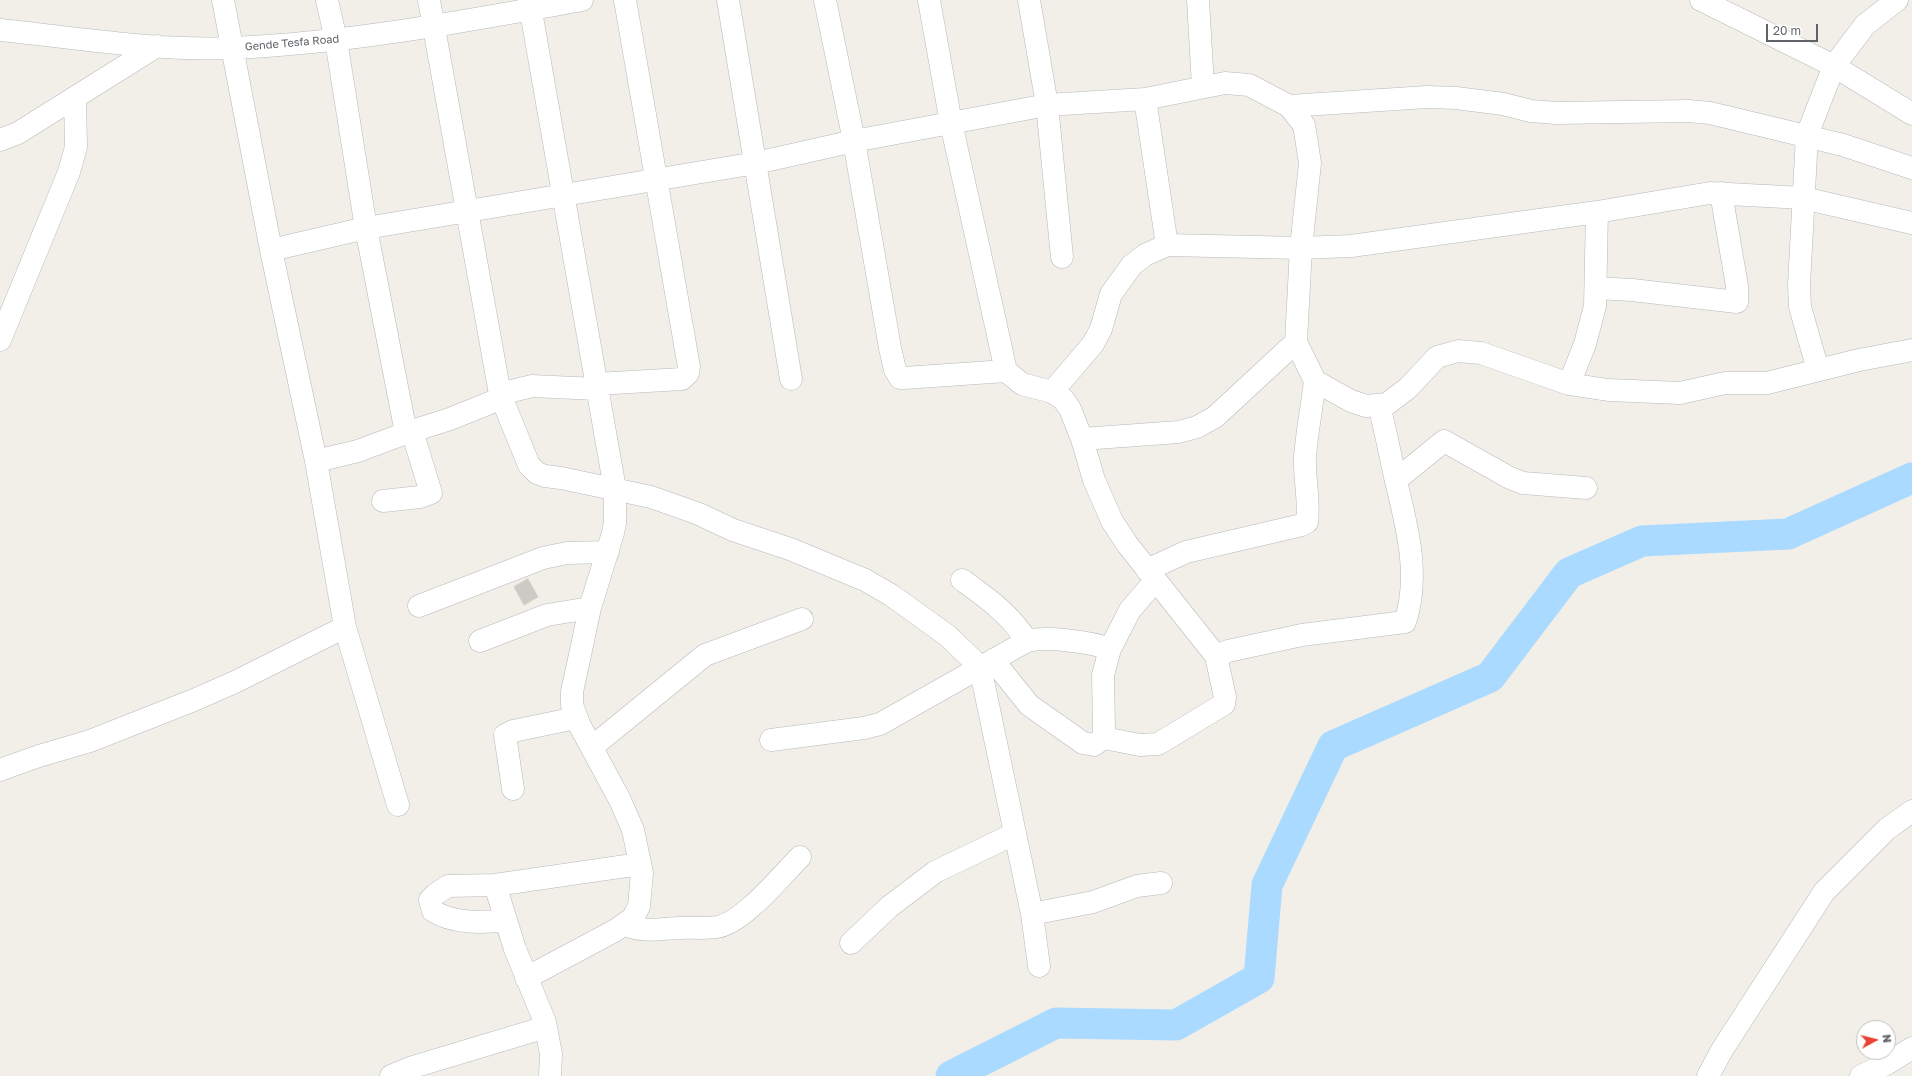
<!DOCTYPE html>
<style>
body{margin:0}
#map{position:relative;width:1912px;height:1076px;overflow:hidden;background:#f1efe8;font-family:"Golos Text",sans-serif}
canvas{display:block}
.north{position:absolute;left:1856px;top:1020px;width:40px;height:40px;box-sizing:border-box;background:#fff;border:1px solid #bfc1c3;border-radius:50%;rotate:83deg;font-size:11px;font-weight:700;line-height:16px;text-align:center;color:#5f6368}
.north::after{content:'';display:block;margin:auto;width:14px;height:18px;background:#ea4335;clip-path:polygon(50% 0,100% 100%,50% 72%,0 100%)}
.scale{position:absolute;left:1766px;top:24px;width:52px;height:18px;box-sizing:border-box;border:2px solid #5f6368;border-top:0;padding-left:5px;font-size:12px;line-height:14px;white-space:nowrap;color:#5f6368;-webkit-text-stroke:3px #fff;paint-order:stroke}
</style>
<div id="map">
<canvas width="1912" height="1076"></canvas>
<div class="north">N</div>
<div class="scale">20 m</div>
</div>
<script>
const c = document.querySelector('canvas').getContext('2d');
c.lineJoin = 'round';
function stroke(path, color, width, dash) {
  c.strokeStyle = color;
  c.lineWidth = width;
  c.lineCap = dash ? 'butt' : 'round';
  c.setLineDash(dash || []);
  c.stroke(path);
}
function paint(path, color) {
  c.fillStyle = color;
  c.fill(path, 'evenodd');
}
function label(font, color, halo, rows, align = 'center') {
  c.font = font + ' "Golos Text",sans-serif';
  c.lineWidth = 3;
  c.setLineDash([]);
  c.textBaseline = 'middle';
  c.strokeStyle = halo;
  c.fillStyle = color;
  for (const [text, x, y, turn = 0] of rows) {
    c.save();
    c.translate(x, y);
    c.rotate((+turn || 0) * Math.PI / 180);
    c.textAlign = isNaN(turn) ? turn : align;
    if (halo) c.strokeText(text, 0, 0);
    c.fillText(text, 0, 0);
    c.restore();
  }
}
stroke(new Path2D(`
 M951,1076l105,-53 120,2 83,-47 8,-93 66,-139 157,-69 79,-104 73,-32 146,-7 124,-56`), '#aadaff', 31);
const building = new Path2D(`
 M528,579l10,18 -14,8 -10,-18z`);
paint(building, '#cccac5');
stroke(building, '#d6d1c6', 1);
const minor = new Path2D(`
 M223,0l48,250 45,211 29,166 53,178
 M327,0l9,40 30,188 40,205
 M429,0l71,394 29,71 8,8 8,3 16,2 90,19 48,17 34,16 57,19 75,31 26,15 57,41 32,31 52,247 7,52
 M728,0l63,379
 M825,0l29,141 36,207 5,22 5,8h4l102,-7
 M929,0l22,123 55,248 16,13 30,8 11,7 7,10 12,30 12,41 18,41 15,23 89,112 9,41 -1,7 -66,40 -18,1 -31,-6 -3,-3 -2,-6 -1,-55 7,-26
 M1029,0l18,105 15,152
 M1198,0l5,86
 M1701,0l133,66 78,48
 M0,30c77,8 155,21 232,18 118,-5 234,-27 350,-48
 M1145,99l22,146
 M1289,106l15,19 6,38 -9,85 -5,94 19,39 36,20 15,5 21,-2 21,-16 29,-31 21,-6 23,2 88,31 39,6 72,3 45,-10h42l92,-23 53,-10
 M0,140l18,-7 139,-87
 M271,250l95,-22 390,-65 98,-22 193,-36 98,-6 80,-16 24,2 40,21 138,-9 29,1 47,6 28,7 25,2 133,-2 21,2 133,32 69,23
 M1596,288l36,2 105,12v-16l-16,-93
 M0,340l69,-168 7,-25 -1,-48
 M1818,370l-18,-63 -1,-22 8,-150 27,-69 31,-41 32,-25
 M596,384l86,-5 6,-6 1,-6 -64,-367
 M1569,384l16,-40 10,-38 2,-94
 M1052,392l41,-48 8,-15 10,-35 21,-29 13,-10 22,-10 134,3 50,-2 246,-34 113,-19 93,5 109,25
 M500,394l32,-8 65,3
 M1082,439l97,-7 18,-5 18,-10 81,-75
 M316,461l42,-10 48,-18 44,-14 52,-21
 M1396,480l48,-39 66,37 13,5 63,5
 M383,501l37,-4 11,-4 -19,-62
 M1147,570l39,-18 116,-27 5,-3c3,-21 -3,-43 -2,-65 2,-25 7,-51 10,-76
 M962,580c25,18 48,34 65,61
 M419,606l124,-48 24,-5 41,-1
 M480,641l67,-26 43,-7
 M1216,656l12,-5 74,-16 103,-13c16,-47 1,-99 -10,-145 -5,-24 -10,-48 -16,-72
 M993,660l36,45 54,38 11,2 12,-9
 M771,740l93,-12 16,-4 147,-83c19,-5 64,1 83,8l20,-39 25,-29
 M592,747l113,-92 97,-36
 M0,770l39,-14 51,-15 104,-41 41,-18 110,-55
 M513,789l-8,-54 8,-4 63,-13
 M495,885l20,64 30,73 6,32 -1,22
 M1032,914l61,-12 44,-16 24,-3
 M506,920c-24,3 -52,4 -73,-9l-3,-11 6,-6 12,-8 47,-1 145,-21
 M624,924c19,9 34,5 54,4 12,-1 26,1 39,-1 26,-4 64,-51 83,-70
 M851,943l38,-36 46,-35 79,-38
 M526,978l90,-48 17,-12 6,-12 3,-33 -9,-43 -13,-30 -40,-74 -8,-21v-13l18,-84 23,-75 2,-10v-34l-86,-489
 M391,1076l22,-9 133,-40
 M1708,1076l14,-26 102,-158 63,-63 25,-18
 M1861,1076l27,-13 24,-15`);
stroke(minor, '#b5b8bc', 23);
stroke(minor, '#fff', 22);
label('11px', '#5f6368', '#fff', [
 ["Gende Tesfa Road",292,43,-5]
]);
</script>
